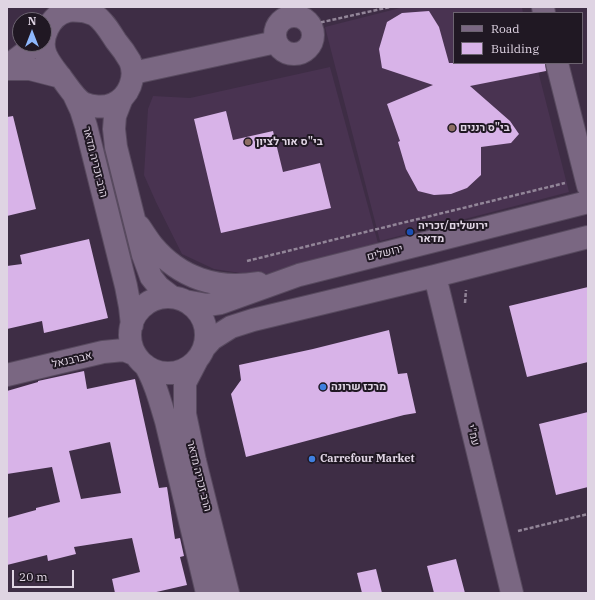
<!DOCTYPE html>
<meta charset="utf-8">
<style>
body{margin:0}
#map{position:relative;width:595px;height:600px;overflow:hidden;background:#3e2d45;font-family:"IBM Plex Serif",serif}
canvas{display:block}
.frame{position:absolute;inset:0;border:8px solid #dfd4e3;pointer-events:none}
.legend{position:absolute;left:453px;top:12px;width:130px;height:52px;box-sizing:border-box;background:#201823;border:1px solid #6c6370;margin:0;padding:5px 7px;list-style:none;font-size:12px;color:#dfd4e3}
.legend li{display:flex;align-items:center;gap:8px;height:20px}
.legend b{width:20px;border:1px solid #6c6370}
.north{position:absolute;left:12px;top:12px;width:40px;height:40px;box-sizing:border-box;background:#201823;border:1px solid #6c6370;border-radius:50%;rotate:0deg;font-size:11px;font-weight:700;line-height:16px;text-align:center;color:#dfd4e3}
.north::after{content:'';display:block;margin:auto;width:14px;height:18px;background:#8eb8fd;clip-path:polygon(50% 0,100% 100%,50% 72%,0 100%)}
.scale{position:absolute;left:12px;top:570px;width:62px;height:18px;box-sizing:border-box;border:2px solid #dfd4e3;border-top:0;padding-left:5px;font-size:12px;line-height:14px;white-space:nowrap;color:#dfd4e3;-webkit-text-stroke:3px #201823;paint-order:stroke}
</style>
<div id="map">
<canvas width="595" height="600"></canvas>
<div class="frame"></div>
<ul class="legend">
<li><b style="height:5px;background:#7a6782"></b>Road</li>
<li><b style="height:11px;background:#d8b3e8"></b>Building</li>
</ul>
<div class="north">N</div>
<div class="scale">20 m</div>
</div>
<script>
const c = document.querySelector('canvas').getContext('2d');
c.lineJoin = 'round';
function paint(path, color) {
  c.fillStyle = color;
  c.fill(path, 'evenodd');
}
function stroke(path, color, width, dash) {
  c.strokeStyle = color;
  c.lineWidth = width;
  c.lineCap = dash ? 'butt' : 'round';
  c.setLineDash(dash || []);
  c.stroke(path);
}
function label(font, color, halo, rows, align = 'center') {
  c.font = font + ' "IBM Plex Serif",Heebo,serif';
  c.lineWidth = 4;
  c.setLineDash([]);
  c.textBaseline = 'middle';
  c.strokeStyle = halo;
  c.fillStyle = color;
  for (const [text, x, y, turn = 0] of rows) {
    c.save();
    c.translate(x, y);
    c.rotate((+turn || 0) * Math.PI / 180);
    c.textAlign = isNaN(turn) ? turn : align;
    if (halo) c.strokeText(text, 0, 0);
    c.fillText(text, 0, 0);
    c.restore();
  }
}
paint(new Path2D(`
 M404,7h118l1,6h-69v50h82l33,129 -189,49 -55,-214z
 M330,67l48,176 -118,33 -46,-7 -32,-15 -26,-52 -12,-27 4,-66 5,-13 37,2z`), '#493351');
paint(new Path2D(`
 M429,11l10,16 10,36h96l1,8 -76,15 40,35 9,13 -8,9 -30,4v28l-14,13 -16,6 -17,1 -16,-4 -12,-22 -8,-27 2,-1 -13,-37 46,-19 -51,-17 -3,-19 8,-27 15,-9z
 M226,111l7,29 40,-9 10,41 37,-9 11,45 -110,25 -27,-114z
 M13,116l23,93 -29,7v-99z
 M89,239l19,79 -64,15 -2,-12 -35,8v-63l15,-2 -2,-9z
 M588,287v75l-61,15 -18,-71z
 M389,330l9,44 9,-1 9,40 -12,2 -158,42 -15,-63 10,-14 -2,-15 74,-16z
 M84,371l3,18 48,-10 24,109 8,-1 8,52 5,-1 4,18 -4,1 7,28 -35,8h-37l-3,-14 28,-7 -8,-34 -58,9 2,7 -28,7 -1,-6 -40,10v-47l29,-8v-2l24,-6 -8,-35 -45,7v-83l31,-9v-1zM110,442l11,51 -40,6 -12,-48z
 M588,412v75l-32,8 -17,-71z
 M456,559l9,34h-31l-7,-27z
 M376,569l6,24h-20l-5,-20z`), '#d8b3e8');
const minor = new Path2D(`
 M543,7l1,6
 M83,11c4,1 8,2 12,4 9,6 15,17 21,26 5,6 10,13 14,20 7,16 -1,36 -17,43 -9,4 -21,3 -30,-1 -8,-5 -14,-15 -20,-23 -6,-8 -13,-16 -17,-25 -7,-16 4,-40 22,-44 5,-1 10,0 15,0z
 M275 35a19 19 0 1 1 38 0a19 19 0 1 1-38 0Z
 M557,63l31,123
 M7,66l12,-9 17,-13
 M7,69h23l31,8
 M133,73l143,-31
 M74,95l7,15 5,16 40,160 4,21 2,18
 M122,98l-7,18 -1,13 2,18 27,108 8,22 8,10 13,10
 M139,226c5,7 9,14 14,20 27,32 64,44 105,37
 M435,276l77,317
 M130 335a38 38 0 1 1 76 0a38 38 0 1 1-76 0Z
 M185,301l22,4 14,-2 78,-28 289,-73
 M204,348l8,-9 19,-12 22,-7 182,-44 153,-39
 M197,360l-12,23v31l10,47 33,132
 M145,365c10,17 15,36 21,56l41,172
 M7,375l96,-23 21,-2 12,5`);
stroke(minor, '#584a5f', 24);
stroke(new Path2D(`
 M309,25l81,-18
 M247,261l318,-78
 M465,303l1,-13
 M518,531l70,-17`), '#928598', 2.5, [4, 2]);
stroke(minor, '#7a6782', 22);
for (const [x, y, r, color] of [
 [452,128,4,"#8d6e63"],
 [248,142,4,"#8d6e63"],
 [410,232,4,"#1a4fb4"],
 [323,387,4,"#3f7fe0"],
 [312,459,4,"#3f7fe0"]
]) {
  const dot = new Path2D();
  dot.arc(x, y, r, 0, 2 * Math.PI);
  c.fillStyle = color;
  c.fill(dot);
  stroke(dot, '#201823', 1.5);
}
label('bold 11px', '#dfd4e3', '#201823', [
 ["בי\"ס רננים",460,128],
 ["בי\"ס אור לציון",256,142],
 ["ירושלים/זכריה",418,226],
 ["מדאר",418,239],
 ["מרכז שרונה",331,387],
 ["Carrefour Market",320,459]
], 'left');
label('11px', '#dfd4e3', '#201823', [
 ["הרב זכריה מדאר",95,162,76],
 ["ירושלים",385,253,-14],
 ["אברבנאל",72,360,-13],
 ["עמ\"י",473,435,76],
 ["הרב זכריה מדאר",199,476,76]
]);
</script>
